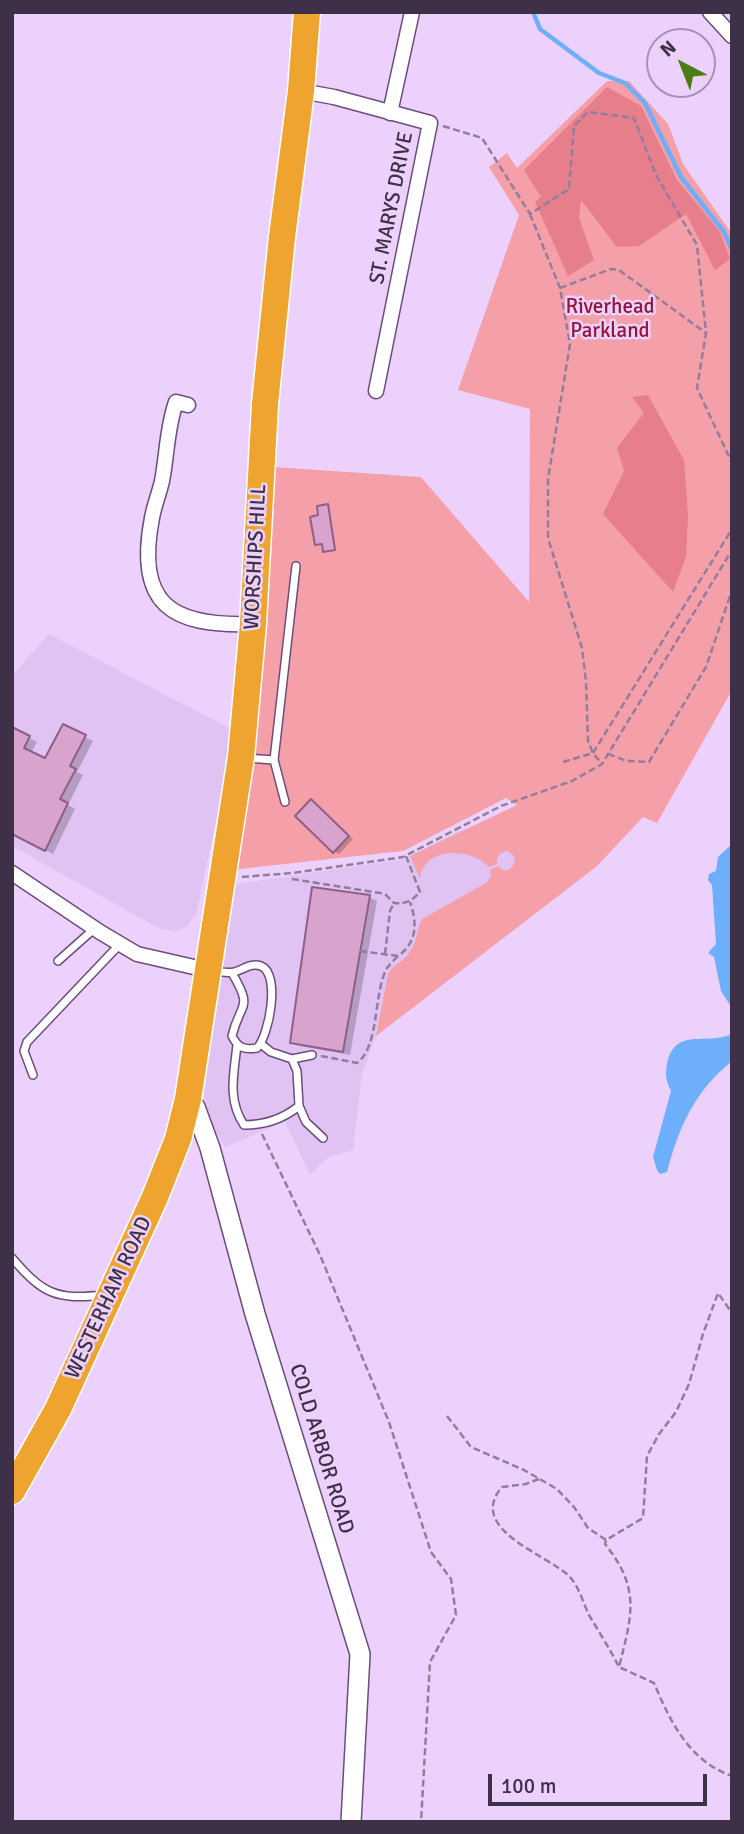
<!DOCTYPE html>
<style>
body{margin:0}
#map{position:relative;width:744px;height:1834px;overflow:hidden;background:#edd1fd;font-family:Signika,sans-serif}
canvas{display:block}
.frame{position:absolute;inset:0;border:14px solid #3e3046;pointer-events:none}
.north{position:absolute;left:646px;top:28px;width:70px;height:70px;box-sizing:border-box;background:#edd1fd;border:2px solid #a791b4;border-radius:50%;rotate:318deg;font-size:19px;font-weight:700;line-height:28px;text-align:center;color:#3e3046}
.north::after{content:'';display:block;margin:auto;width:24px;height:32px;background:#4a7e12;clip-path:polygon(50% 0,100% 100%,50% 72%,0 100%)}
.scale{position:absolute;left:488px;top:1774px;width:219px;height:32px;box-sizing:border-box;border:4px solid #3e3046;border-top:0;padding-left:9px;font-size:21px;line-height:24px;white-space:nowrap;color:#3e3046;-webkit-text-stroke:5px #edd1fd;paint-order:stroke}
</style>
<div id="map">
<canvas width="744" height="1834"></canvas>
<div class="frame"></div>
<div class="north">N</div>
<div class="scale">100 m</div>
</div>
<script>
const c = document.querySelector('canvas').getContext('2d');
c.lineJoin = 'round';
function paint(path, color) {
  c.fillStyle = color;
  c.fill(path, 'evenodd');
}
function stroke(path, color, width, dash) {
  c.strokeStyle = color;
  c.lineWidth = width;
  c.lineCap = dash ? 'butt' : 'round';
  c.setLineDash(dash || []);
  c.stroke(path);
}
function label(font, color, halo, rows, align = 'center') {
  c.font = font + ' Signika,sans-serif';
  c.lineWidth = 5;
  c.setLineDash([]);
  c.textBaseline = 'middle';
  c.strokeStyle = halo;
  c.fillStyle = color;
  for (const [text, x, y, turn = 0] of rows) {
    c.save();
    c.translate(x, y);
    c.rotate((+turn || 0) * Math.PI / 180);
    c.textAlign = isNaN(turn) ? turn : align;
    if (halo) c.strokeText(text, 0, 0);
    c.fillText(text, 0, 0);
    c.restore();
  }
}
paint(new Path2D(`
 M49,634l186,97 -39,184 -9,11 -11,5 -16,-2 -148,-83v-170z
 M578,786l65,31 -46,49 -221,170 -14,38 -9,76 -24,7 -19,18 -25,-53 -60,25 -16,-26 -5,-28 32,-209 168,-25 55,-28z`), '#e1c3f3');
paint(new Path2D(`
 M607,81h22l39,43 15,40 49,70v456l-75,133 -14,-6 -46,49 -221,170 12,-62c6,-10 15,-12 21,-21 8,-10 7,-23 13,-34l64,-36 5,-6 -1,-7 8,-4 5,4h6l6,-7 -1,-7 -7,-5 -7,2 -3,6v5l-8,3c-18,-20 -66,-21 -69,12l-10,-23 107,-51 -11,-7 -103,53 -182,20 38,-405 162,11 108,125 1,-193 -72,-19 61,-175 -30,-48 18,-14 10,15z`), '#f59fa8');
paint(new Path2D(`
 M607,87l34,19 36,74 43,52 10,27 -15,11 -29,-56 -47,32 -22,1 -36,-47 -2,18 15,42 -26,16 -33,-74 6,-5 -17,-27z
 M648,395l36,65 4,56 -2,41 -13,35 -70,-78 21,-43 -7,-23 27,-35 -12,-16z`), '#e77e8b');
paint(new Path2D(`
 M732,844v164l-11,-17 -7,-34 -6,-4 8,-9 -4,-59 -4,-5 1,-6 7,-3 2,-14z
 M732,1034v27c-37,30 -53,65 -65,111l-7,2 -3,-4 -4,-13 18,-66c-5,-11 -6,-15 -4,-27 8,-38 39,-18 65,-30z`), '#6daffa');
paint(new Path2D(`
 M327,506l9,44 -9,2 -3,-7 -8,-1 4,-27z
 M12,729l25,13 -6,11 15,8 39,-24 8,4 -16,31 6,3 -15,30 7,4 -22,45 -41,-21z
 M312,802l41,37 -14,15 -5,-3z
 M369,897l8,4 -27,154 -50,-9 -8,-4z`), '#0003');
stroke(new Path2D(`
 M533,12l7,17 59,44 26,10 20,20 36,74 43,55 8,18`), '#6daffa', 4.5);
const building = new Path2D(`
 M328,504l7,46 -12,2 -1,-8 -7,1 -5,-28 8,-2 -1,-9z
 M63,724l23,11 -16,31 6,3 -16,30 8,4 -23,48 -33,-17v-107l18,9 -6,12 21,10z
 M311,799l38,37 -16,17 -38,-37z
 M312,887l58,8 -27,157 -53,-9z`);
paint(building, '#d8a4ce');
stroke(building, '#8f6087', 2);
const lane = new Path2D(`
 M246,758l28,2
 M285,802l-11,-42 22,-194
 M58,961l36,-32
 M212,971c7,0 15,3 22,1 9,-2 17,-10 27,-6 20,8 8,70 -4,82 -13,2 -19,0 -25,-12 8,-34 22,-26 0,-63
 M237,1045c-3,28 -10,55 7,80 21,0 39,-6 55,-19l-2,-35 -5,-12 -21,-7 -10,-8
 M292,1059l20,-4
 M33,1075l-9,-24 3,-9 93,-98
 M299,1106l7,16 17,16
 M12,1258c31,36 44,42 91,37`);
const street = new Path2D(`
 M710,12l22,24
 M301,91l33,6 96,26 -54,268
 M390,113l22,-101
 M188,405l-12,-3c-9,25 -9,53 -14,79 -3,13 -8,25 -10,37 -17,87 20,109 101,106
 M12,873l88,59 37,22 70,16`);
const secondary = new Path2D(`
 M188,1099l7,8 15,41 45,166 105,340 -9,168`);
const highway = new Path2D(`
 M12,1491l46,-82 97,-212 23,-58 10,-40 53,-342 12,-133 12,-220 17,-167 19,-146 6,-79`);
stroke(lane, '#6b4d7c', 10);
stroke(street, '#6b4d7c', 17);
stroke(secondary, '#6b4d7c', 22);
stroke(highway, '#fff', 29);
stroke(new Path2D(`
 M443,126l39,12 48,76 39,-25 5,-63 14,-14 46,6 22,57 41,70 9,88 -9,55 35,75
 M530,214l30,74 10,56 -22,135v59l34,110 4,33 2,60 5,12 9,11
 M560,288l51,-19 8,1 87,63
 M608,754l19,7 22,1 57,-95 26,-77
 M563,762l30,-9 139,-224
 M242,877l50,-4 111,-16 98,-51 71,-25 30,-17 130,-214
 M292,879l88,14 5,1 9,9c12,1 18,-2 26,-11l-14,-36
 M360,951l38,5c20,-14 19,-34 12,-54
 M385,954l5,-43 4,-8
 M321,1056l36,7c23,-17 16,-70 30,-95 3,-4 7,-8 11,-12
 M262,1134l58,121 69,167 42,130 20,27 5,36 -26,47 -9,160
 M447,1416l24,31 53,23 33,19 17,18 14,21 18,12 37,-22 4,-62 12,-22 17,-22 13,-28 14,-50 15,-41 14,20
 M539,1479l-13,5 -24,3c-36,42 44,67 67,89 10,10 14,27 20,39 10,17 21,34 30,52
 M606,1540l-1,4c36,45 27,71 14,123l35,16c16,38 35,78 78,93`), '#927d9d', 2.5, [7, 3.5]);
stroke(lane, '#fff', 7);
stroke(street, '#fff', 14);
stroke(secondary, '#fff', 19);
stroke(highway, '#eea42f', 26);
label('21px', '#3e3046', '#edd1fd', [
 ["ST. MARYS DRIVE",392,208,-79],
 ["WORSHIPS HILL",256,557,-87],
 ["WESTERHAM ROAD",109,1298,-65],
 ["COLD ARBOR ROAD",321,1449,73]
]);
label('21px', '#941537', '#edd1fd', [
 ["Riverhead",610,307],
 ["Parkland",610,331]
]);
</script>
